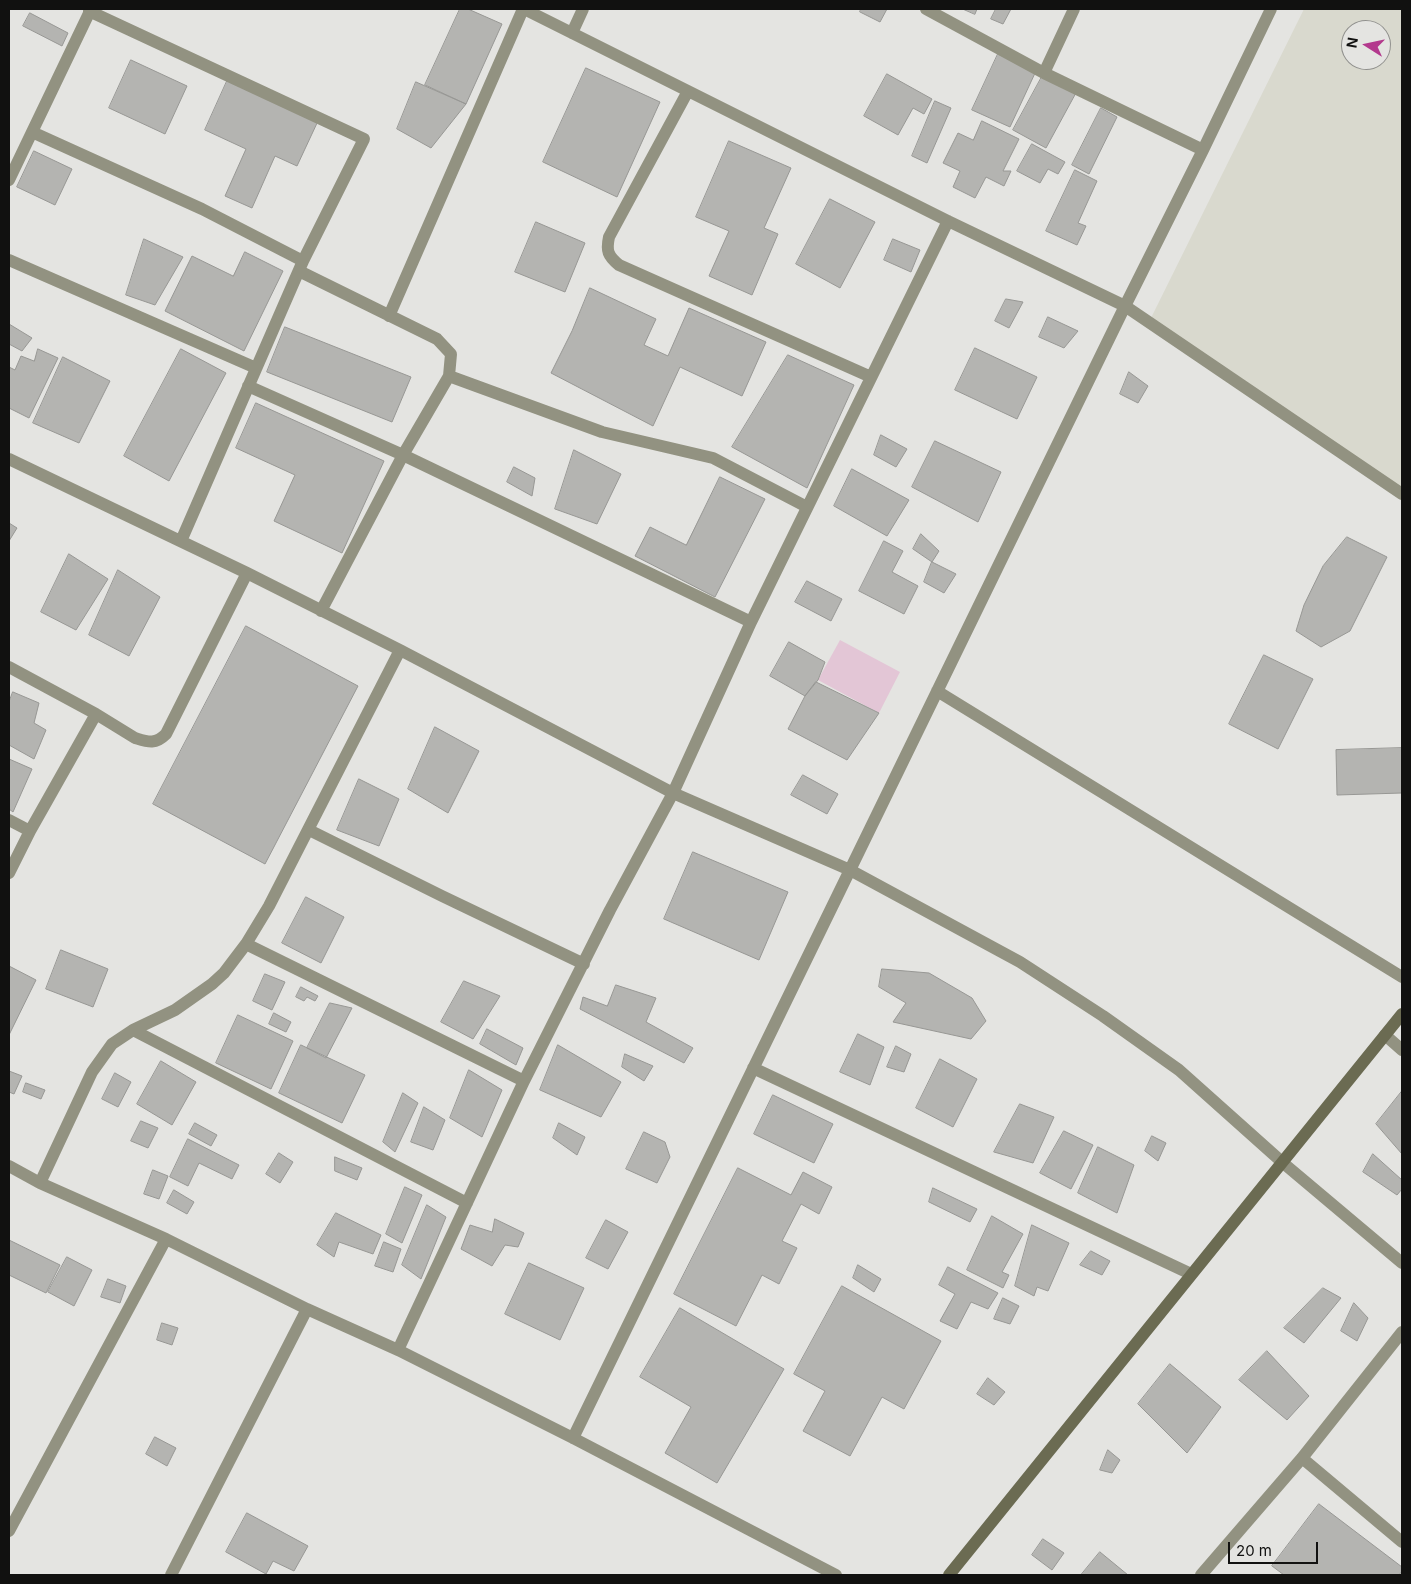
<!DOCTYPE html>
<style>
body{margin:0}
#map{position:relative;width:1411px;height:1584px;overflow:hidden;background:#e4e4e1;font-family:Inter,sans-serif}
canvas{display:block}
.frame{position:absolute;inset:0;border:10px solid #111110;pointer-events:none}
.north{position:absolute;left:1341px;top:20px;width:50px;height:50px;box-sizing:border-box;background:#e4e4e1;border:1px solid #90908d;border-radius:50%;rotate:280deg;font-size:14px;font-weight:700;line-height:20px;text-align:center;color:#111110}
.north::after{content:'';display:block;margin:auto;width:18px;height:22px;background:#b3398d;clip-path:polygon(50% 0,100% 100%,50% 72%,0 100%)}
.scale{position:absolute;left:1228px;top:1542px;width:90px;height:22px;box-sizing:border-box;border:2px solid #111110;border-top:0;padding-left:6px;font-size:15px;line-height:18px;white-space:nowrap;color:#111110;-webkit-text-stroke:4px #e4e4e1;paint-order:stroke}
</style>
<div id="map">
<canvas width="1411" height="1584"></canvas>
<div class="frame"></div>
<div class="north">N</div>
<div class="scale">20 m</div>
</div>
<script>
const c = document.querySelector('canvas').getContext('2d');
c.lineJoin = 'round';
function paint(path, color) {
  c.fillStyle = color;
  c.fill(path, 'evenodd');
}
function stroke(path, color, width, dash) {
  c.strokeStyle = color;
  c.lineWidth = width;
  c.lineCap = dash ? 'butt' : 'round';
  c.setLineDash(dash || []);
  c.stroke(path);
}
paint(new Path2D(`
 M1304,9h98v485l-253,-172zM1351,30h30v30h-30z`), '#d9d9ce');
paint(new Path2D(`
 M840,640l60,32 -21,41 -61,-33z`), '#e3c6d6');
const building = new Path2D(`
 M460,9h8l34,15 -36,80 -41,-19z
 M861,9h26l-7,13 -20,-10z
 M963,9h14l-2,5z
 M996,9h15l-8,15 -12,-5z
 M30,13l38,20 -6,13 -39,-20z
 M998,54l38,17 -26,56 -38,-17z
 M131,60l56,26 -22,48 -56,-26z
 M586,68l74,34 -43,95 -74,-35z
 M1044,73l33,18 -31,57 -33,-18z
 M887,74l45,25 -8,15 -11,-6 -15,27 -34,-19z
 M228,79l90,42 -21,45 -22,-10 -23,52 -27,-12 21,-47 -41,-19z
 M416,82l50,22 -35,44 -34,-19z
 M935,101l16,7 -24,55 -15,-7z
 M1101,108l16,9 -28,57 -17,-9z
 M982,121l37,18 -16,32h8l-7,15 -18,-9 -11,21 -22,-11 7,-16 -17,-8 15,-30 15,7z
 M729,141l62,27 -27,60 14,6 -26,61 -43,-19 20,-45 -33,-14z
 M1032,144l33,18 -7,12 -10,-5 -8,14 -23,-12z
 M34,151l38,18 -17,36 -38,-18z
 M1075,170l22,11 -19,42 8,3 -9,19 -31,-14z
 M830,199l45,23 -35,66 -44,-24z
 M536,222l49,21 -20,49 -50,-20z
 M144,239l39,18 -28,48 -29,-10z
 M893,239l27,11 -9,22 -27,-12z
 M245,252l38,19 -39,80 -79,-40 27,-55 41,20z
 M590,288l66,31 -12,26 24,11 21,-48 77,34 -24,54 -62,-29 -27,59 -102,-53 21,-42z
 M1006,299l17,3 -14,26 -14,-7z
 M1048,317l30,14 -14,17 -25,-11z
 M9,324l23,14 -10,13 -13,-7z
 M285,327l126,50 -19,45 -125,-50z
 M975,348l62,29 -20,42 -62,-29z
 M38,349l20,9 -29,60 -20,-10v-41l6,3 6,-14 13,5z
 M181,349l45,24 -57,108 -45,-25z
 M788,355l66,30 -47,103 -75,-41z
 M63,357l47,24 -31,62 -46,-20z
 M1129,372l19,14 -10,17 -18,-9z
 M256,403l128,58 -42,92 -68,-32 21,-46 -59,-27z
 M881,435l26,14 -11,18 -22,-12z
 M935,441l66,31 -23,50 -66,-35z
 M574,450l47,24 -24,50 -42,-15z
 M514,467l21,11 -3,18 -25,-14z
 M852,469l57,31 -22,36 -53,-30z
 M720,477l45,22 -50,98 -80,-41 15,-29 36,18z
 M9,523l8,5 -8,13z
 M921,534l18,17 -7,11 -19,-13z
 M1347,537l40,20 -37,74 -29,16 -25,-16 8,-26 19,-39z
 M884,541l19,10 -11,21 26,14 -14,28 -45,-23z
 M69,554l39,25 -32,51 -35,-18z
 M932,562l24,12 -12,19 -20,-11z
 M118,570l42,27 -31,59 -40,-21z
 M807,581l35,18 -11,22 -36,-19z
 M246,626l112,60 -93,178 -112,-60z
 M789,642l36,20 -7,18 -13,16 -35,-20z
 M1264,655l49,24 -35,70 -49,-25z
 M816,682l63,31 -32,47 -59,-31 17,-33z
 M13,692l26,11 -5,20 12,7 -12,29 -25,-14v-43z
 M435,727l44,24 -31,62 -40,-24z
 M1402,748v45l-65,2 -1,-45z
 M9,759l23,10 -19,43 -4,-3z
 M803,775l35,19 -11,20 -36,-19z
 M359,779l40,20 -20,47 -42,-16z
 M693,852l95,40 -29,68 -95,-41z
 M306,897l38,20 -23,46 -39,-20z
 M61,950l47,19 -15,38 -47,-18z
 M9,966l27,14 -27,55z
 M882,969l47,4 43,25 14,23 -15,18 -78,-17 13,-19 -27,-16z
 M265,974l20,8 -13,28 -19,-9z
 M464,981l36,15 -27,43 -32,-17z
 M616,985l40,13 -10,24 47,26 -9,15 -104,-54 3,-12 24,9z
 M301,987l17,9 -3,5 -8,-4 -3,4 -8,-4z
 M330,1003l22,5 -26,50 -19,-10z
 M274,1013l17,9 -5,10 -17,-8z
 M238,1015l55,26 -22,48 -55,-26z
 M487,1029l36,19 -7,17 -36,-21z
 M858,1034l26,13 -14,38 -30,-13z
 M301,1045l64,30 -23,48 -63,-30z
 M558,1045l63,37 -20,35 -61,-27z
 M896,1046l15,8 -7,18 -17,-5z
 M625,1054l28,12 -9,15 -22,-14z
 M940,1059l37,20 -24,48 -37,-19z
 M161,1061l35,21 -24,43 -35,-21z
 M469,1070l33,20 -20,47 -32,-19z
 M9,1071l13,5 -8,18 -5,-2z
 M115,1073l16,9 -13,25 -16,-8z
 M26,1083l19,7 -4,9 -18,-7z
 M1402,1091v63l-26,-30z
 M403,1093l15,10 -23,49 -12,-10z
 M773,1095l60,29 -19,39 -60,-29z
 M1020,1104l34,13 -21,46 -39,-11z
 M424,1107l21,13 -12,30 -22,-8z
 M141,1121l17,7 -10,20 -17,-7z
 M195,1123l22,12 -6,11 -22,-12z
 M559,1123l26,14 -8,18 -24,-17z
 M1064,1131l29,14 -22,44 -31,-16z
 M644,1132l21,10 5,15 -13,26 -31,-14z
 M1152,1136l14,7 -8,18 -13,-10z
 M188,1139l51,26 -7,14 -33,-16 -11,23 -18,-9z
 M1098,1147l36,18 -17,48 -39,-20z
 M279,1153l14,9 -13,21 -14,-9z
 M1373,1154l29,26v9l-5,6 -34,-23z
 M335,1157l27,11 -5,12 -22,-9z
 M738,1168l53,27 12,-23 29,15 -13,27 -18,-10 -19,37 15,7 -18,36 -17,-9 -26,51 -62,-32z
 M153,1170l15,6 -9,23 -15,-5z
 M405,1187l17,8 -20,48 -16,-9z
 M933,1188l44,21 -7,13 -41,-20z
 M174,1190l20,12 -7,12 -20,-11z
 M427,1205l19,12 -25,62 -19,-14z
 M336,1213l45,22 -8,19 -34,-12 -5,15 -17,-12z
 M992,1216l31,18 -21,38 7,3 -6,13 -36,-18z
 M495,1219l29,14 -6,14 -13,-2 -13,21 -31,-17 9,-24 22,7z
 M606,1220l22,12 -20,37 -22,-11z
 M1032,1225l37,18 -21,48 -11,-4 -3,9 -19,-10z
 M9,1240l51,25 -14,28 -37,-18z
 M384,1242l17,7 -8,23 -18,-6z
 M1091,1251l19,10 -8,14 -22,-10z
 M67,1257l25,13 -18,36 -26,-14z
 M529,1263l55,25 -24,52 -55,-26z
 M858,1265l23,14 -7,13 -21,-14z
 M948,1267l50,26 -10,16 -17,-7 -14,27 -17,-8 15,-27 -16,-9z
 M108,1279l18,7 -6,17 -19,-6z
 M842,1286l99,55 -37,68 -22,-12 -32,59 -47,-25 22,-40 -31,-17z
 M1323,1288l18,10 -37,45 -20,-15z
 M1003,1298l16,8 -9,18 -16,-5z
 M1354,1303l14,15 -11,23 -16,-10z
 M680,1308l104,61 -67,114 -52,-30 26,-46 -51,-30z
 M162,1323l16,5 -6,17 -15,-5z
 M1267,1351l42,45 -22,24 -48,-40z
 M1170,1364l51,43 -34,46 -49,-49z
 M988,1378l17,14 -11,13 -17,-11z
 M155,1437l21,11 -9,18 -21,-12z
 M1108,1450l12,10 -8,13 -12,-3z
 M1319,1504l83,63v4l-3,4h-115l-12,-9z
 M247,1513l61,33 -14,25 -21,-10 -7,13 -40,-22z
 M1043,1539l21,14 -12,17 -20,-15z
 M1100,1552l28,23h-47z`);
paint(building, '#b4b4b1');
stroke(building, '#979794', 1);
stroke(new Path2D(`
 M524,9l424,212 177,85 277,188
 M926,9l118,64 159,77
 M89,11l275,128 -61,122 -122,280
 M572,33l11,-24
 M1044,73l30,-64
 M688,91l-79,146c-3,14 -1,19 10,28l252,112
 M32,132l170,77 101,52
 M9,180l82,-171
 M9,260l247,108
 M299,271l138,68 14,15 -2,22 -46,79 -82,156
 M389,316l134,-307
 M449,376l153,56 111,26 94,49
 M248,386l155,69 348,167
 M9,459l238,114 153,77 273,143 177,77 170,92 83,54 76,54 103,92 120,101
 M9,667l87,47
 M937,691l465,286
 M9,820l21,11 66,-117 39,24c13,4 20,7 31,-4l81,-161
 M309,830l133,66 142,68
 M9,873l21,-42
 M246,944l278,137
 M133,1030l334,173
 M1385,1035l17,15
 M753,1068l438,206
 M9,1166l31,17 126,56 141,70 91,41 175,88 263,137
 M40,1183l52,-111 20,-28 21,-14 42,-20 37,-26 12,-11 22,-29 23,-38 131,-256
 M398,1350l126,-269 86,-171 63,-117 78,-171 197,-401
 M573,1438l552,-1132 78,-156 68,-141
 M1302,1458l100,84
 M9,1531l157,-292
 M171,1575l136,-266
 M1201,1575l101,-117 100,-126`), '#929281', 12);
stroke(new Path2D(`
 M949,1575l453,-561`), '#6b6b52', 12);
</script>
